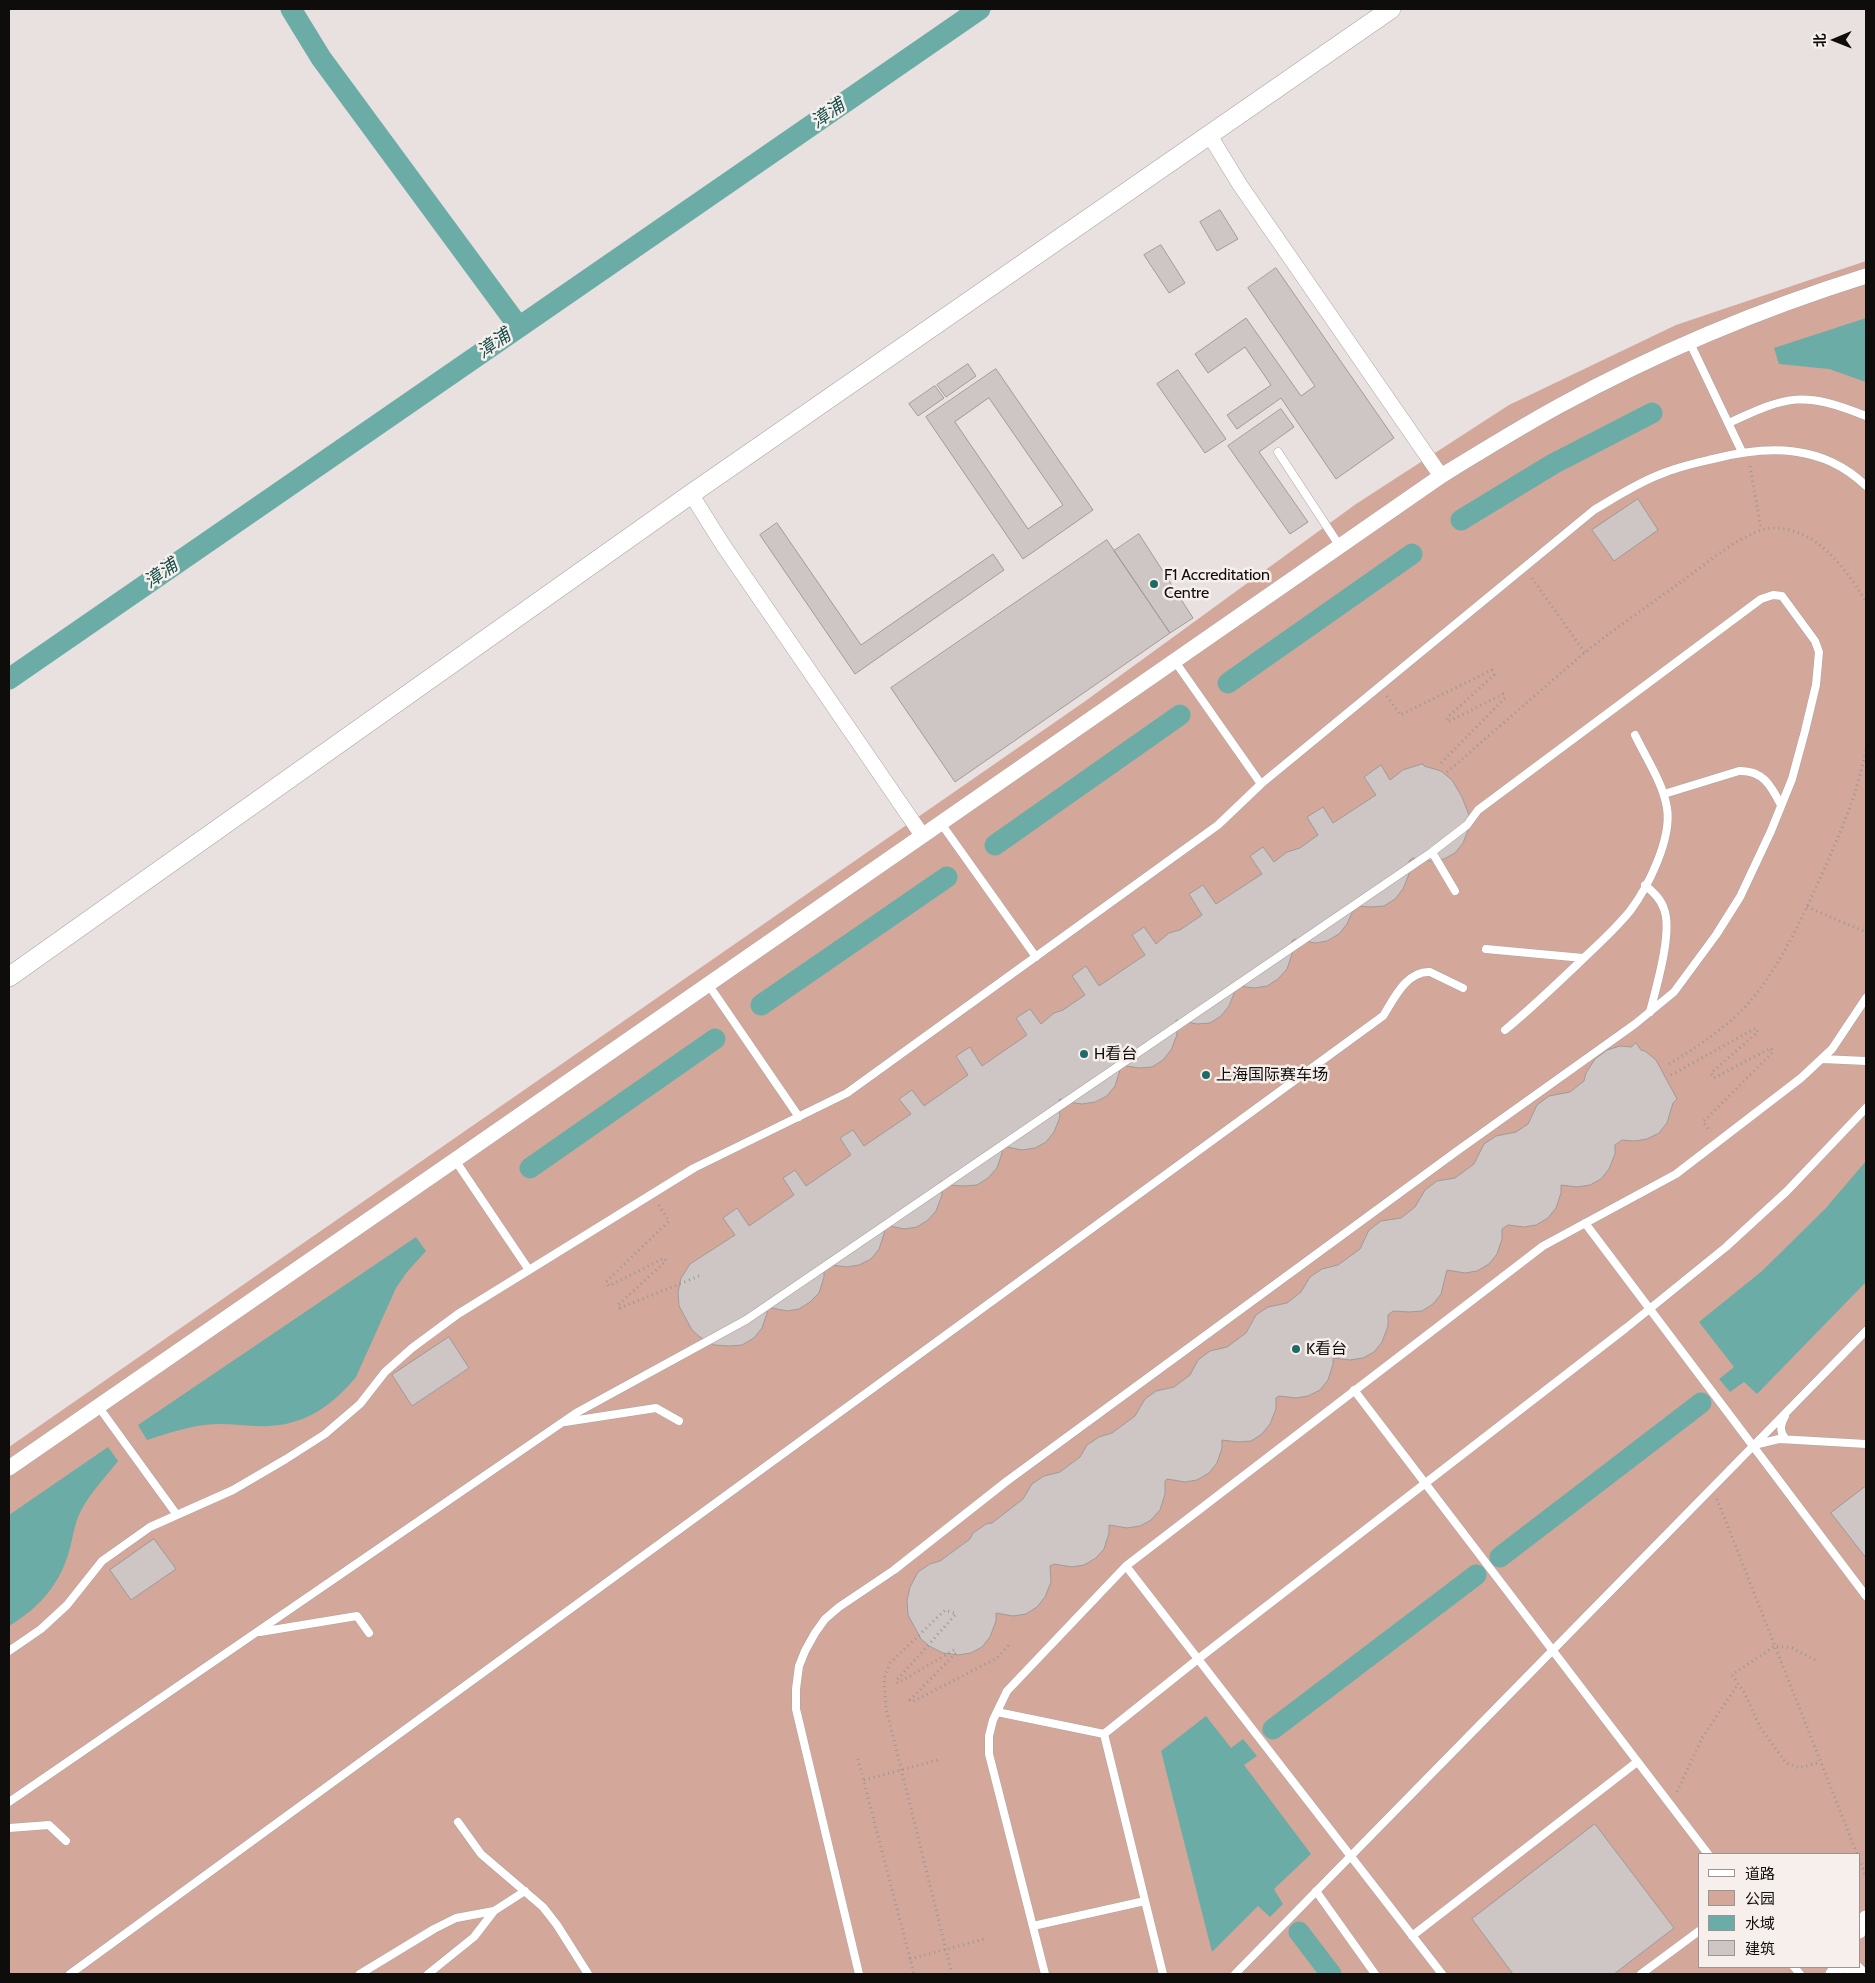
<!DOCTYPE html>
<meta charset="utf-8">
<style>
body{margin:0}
#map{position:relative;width:1875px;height:1983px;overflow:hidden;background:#e8e1df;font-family:Cabin,"Noto Sans SC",sans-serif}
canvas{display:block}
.frame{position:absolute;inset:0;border:10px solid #0f0d0c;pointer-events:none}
.legend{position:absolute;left:1698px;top:1853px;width:162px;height:115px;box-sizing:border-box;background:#f6efec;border:1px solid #9a9592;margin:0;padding:6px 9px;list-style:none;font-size:15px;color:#0f0d0c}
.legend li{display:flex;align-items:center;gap:10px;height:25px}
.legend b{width:25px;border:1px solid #9a9592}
.north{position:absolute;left:1810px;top:15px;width:50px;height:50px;-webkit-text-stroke:4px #f6efec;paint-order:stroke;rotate:269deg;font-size:14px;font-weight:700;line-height:20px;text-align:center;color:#0f0d0c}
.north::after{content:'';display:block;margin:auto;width:18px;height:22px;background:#0f0d0c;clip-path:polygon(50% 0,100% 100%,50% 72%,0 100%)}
</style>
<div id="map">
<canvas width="1875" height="1983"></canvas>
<div class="frame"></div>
<ul class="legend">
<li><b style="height:6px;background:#fff"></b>道路</li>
<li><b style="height:14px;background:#d3a89a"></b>公园</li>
<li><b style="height:14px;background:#6caca7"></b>水域</li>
<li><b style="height:14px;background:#cdc6c4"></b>建筑</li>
</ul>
<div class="north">北</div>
</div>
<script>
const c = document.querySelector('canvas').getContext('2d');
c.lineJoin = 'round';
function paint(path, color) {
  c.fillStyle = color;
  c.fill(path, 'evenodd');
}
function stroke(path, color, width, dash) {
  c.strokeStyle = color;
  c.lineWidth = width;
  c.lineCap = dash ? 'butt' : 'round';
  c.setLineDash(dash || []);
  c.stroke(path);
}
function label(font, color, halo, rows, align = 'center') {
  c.font = font + ' Cabin,"Noto Sans SC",sans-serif';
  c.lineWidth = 5;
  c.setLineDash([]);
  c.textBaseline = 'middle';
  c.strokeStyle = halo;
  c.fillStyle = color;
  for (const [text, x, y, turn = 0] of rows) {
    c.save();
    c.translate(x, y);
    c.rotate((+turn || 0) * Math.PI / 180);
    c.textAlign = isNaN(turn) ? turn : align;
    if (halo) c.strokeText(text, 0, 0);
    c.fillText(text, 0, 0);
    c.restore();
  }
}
paint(new Path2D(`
 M1866,261v1713h-1857v-527l1075,-745 272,-198 153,-99 167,-80zM1699,1854h160v113h-160z`), '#d3a89a');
paint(new Path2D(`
 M1866,318v64l-37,-13 -50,-5 -5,-16z
 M1866,1161v121l-109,112 -13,-12 -14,10 -11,-13 15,-12 -35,-45 63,-51 63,-62z
 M416,1237l10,14 -19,21 -11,16 -40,89c-23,28 -51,48 -88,49 -16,1 -33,-2 -50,-2 -24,0 -48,9 -71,16l-9,-15z
 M108,1447l10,14c-14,18 -31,35 -40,56 -5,13 -6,27 -11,41 -10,30 -31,52 -58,68v-111z
 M1206,1716l25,32 12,-9 14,17 -13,9 67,89 -37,35 9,15 -13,13 -12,-11 -46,46 -51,-201z`), '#6caca7');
stroke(new Path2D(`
 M291,9l30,49 198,269
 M1461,520l92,-56 99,-51
 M9,679l971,-670
 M1228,683l184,-129
 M995,845l185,-130
 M761,1005l186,-128
 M530,1168l185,-129
 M1500,1557l201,-154
 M1273,1729l203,-154
 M1299,1932l32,42`), '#6caca7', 21);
const building = new Path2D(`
 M1220,210l18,29 -21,12 -17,-29z
 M1161,245l24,38 -16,10 -25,-38z
 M1276,268l118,170 -58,41 -55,-81 -44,31 -10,-14 44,-30 -26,-38 -37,26 -13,-19 51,-36 55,78 14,-10 -67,-98z
 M968,364l8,12 -30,21 -9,-12z
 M996,369l97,141 -70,49 -97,-142zM989,398l74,107 -35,24 -73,-107z
 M1178,370l48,69 -21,14 -48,-69z
 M935,386l9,12 -26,18 -9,-12z
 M1281,409l13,18 -35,25 49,70 -18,12 -62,-88z
 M1638,499l20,31 -44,31 -22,-31z
 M777,523l84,122 132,-91 11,16 -149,104 -95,-139z
 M1139,534l54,84 -23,15 -56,-82z
 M1107,540l63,93 -215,149 -64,-94z
 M1423,764l1,2 17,5 11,9 10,17 7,18v13l-6,15 -8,10 -11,6 -13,2 -18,-3 -4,3v13l-6,15 -8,10 -11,7 -13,1 -16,-1 -8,18 -8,10 -12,7 -12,2 -20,-4 -3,2v13l-5,15 -9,10 -11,7 -13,2 -15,-2 -4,5 -6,15 -8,10 -11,7 -13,1 -21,-4 1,15 -6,15 -8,10 -11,7 -13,1 -19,-3v5l-5,16 -8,10 -12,6 -13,2 -15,-2 -6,-3 -2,1 1,17 -6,15 -8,10 -11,6 -13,2 -20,-4v7l-5,15 -9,10 -11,7 -13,1 -15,-1 -8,-4 1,14 -6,16 -8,9 -11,7 -13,2 -19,-4 -1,9 -5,15 -8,10 -12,6 -12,2 -16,-2 -7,-3v15l-5,16 -9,9 -11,7 -12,2 -20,-4v6l-5,15 -8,10 -12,7 -12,1 -16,-1 -14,-8 -8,-7 -13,-24 -1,-14 3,-14 9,-14 45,-29 -12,-17 14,-10 12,18 45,-31 -11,-17 12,-8 11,16 45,-31 -11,-17 6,-4 7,-4 11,16 47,-32 -12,-15 13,-9 12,16 44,-31 -12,-19 14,-9 12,19 45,-31 -11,-17 14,-9 11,15 13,-11 9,-3 22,-15 -13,-19 14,-10 13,20 46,-31 -13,-20 12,-8 12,17 13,-11 11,-3 22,-15 -13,-21 14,-9 13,19 46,-30 -12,-18 13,-9 11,15 13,-10 13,-4 18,-13 -11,-18 16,-10 10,16 43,-28 -12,-18 17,-12 9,15 13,-10z
 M1636,1043l5,7 4,1 11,9 21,39 -4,4 -6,20 -8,10 -12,6 -12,2 -13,-1 -7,5v9l-6,15 -8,10 -11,6 -13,2 -16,-2v8l-5,15 -8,10 -12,7 -12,2 -16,-2 -6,4v10l-5,15 -8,10 -12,7 -12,2 -18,-3 -6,24 -8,10 -11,7 -13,1 -16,-1 -5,4v11l-6,16 -8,10 -11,6 -13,2 -17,-2v6l-5,16 -8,10 -12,6 -12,2 -17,-2 -3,2v11l-6,15 -8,10 -11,7 -13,1 -16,-2v8l-5,15 -8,10 -12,7 -12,2 -18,-3 -2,2v13l-5,16 -9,10 -11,6 -13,2 -18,-3v8l-5,16 -8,9 -12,7 -12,2 -18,-3 -4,2 1,16 -6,15 -8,10 -11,7 -13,2 -17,-3v8l-6,16 -8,10 -11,6 -13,2 -15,-2 -14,-7 -8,-7 -13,-24 -1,-15 3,-13 8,-15 12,-8 10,-3 30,-22 3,-6 13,-9 6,-1 31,-24 9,-15 12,-8 16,-4 20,-15 7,-12 12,-8 13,-4 23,-17 10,-17 11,-8 18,-4 16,-12 8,-15 12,-9 17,-4 19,-14 10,-18 12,-8 19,-4 14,-11 9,-15 12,-8 16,-4 22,-16 9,-19 12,-9 20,-3 14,-11 10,-17 12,-9 18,-3 19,-14 10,-20 12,-8 20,-4 12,-8 9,-19 12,-9 21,-4 14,-11 2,-8 9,-14 12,-9 13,-4 11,1z
 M449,1337l20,31 -57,38 -20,-31z
 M1866,1486v72l-35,-45z
 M154,1539l22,30 -45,31 -21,-30z
 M1595,1824l79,104 -60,46h-101l-41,-55z`);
paint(building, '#cdc6c4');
stroke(building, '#a09a98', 1);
const service = new Path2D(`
 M1690,343l52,109
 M1729,423c60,-28 74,-32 137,-7
 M1278,452l61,93
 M1174,660l87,124
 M1664,794l75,-23c24,-1 32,15 42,34
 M940,822l96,135
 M1432,852l23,39
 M1645,885c8,7 16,14 19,24 9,23 -8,79 -14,103
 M1486,949l97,9
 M708,984l91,133
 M1505,1030c29,-24 55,-49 82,-75 15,-14 30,-28 43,-44 18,-24 42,-72 37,-103 -4,-25 -21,-50 -32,-73
 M1822,1059l44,2
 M455,1160l74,110
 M1585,1223l281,373
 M1354,1390l354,464
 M98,1406l79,109
 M1785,1416c-5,9 -6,16 1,23
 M565,1422l91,-14 23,13
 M1754,1445l25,-6 87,5
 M1126,1566l316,408
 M260,1632l97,-16 12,17
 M9,1651l32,-22 26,-24 35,-44 48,-34 83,-37 53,-31 39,-25 35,-30 25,-32 27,-24 46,-34 236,-146 153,-75 371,-268 43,-41 333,-274c22,-13 43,-27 67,-36 16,-7 35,-11 52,-15 55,-14 110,-15 153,27
 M997,1712l107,22
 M9,1802l567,-389 170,-93 686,-468 35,-27 11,-15 283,-211 12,-4 9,1 33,45 4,11 -3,33 -11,46 -13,48 -21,52 -31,66 -24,38 -42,57 -39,32 -178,127 -450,330 -113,89 -55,37 -14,12 -10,14 -10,18 -6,15 -3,23v20l63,265
 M458,1822l23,32 62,53 14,18 31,49
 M9,1828l40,-3 17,16
 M1316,1891l59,83
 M1033,1926l112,-25
 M1412,1936l225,-174
 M1794,1967l6,7
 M70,1974l1313,-958c11,-17 23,-45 47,-44l33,16
 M360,1974l74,-45 22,-11 38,-7 31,-20
 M428,1974l46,-37 20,-26
 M1045,1974l-56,-220v-18l4,-16 14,-29 119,-125 417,-320 133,-72 125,-96 31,-29 34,-51
 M1163,1974l-59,-240 94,-75 428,-331 100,-81 61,-56 79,-83
 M1235,1974l631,-643
 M1641,1974l58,-43`);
const minor = new Path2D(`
 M1210,136l30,49 201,291
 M691,494l32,51 199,290
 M9,1468l446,-308 986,-684c39,-24 78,-48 118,-70 97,-53 202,-97 307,-130
 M1859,1931l7,-13
 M1833,1974l5,-7`);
const tertiary = new Path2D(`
 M9,977l682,-483 700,-485
 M1851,1967l7,7`);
stroke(service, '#aba4a2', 9);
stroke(minor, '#aba4a2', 16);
stroke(tertiary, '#aba4a2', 20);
stroke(new Path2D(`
 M1750,466l11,64
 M1532,578l53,75
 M1387,696l13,19 92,-45 2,5 -47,43 1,4 55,-28 2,4 -64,65
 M1447,772c43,-37 86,-75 129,-112 33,-28 71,-53 106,-79 23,-16 67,-55 94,-53 43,2 69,41 90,73
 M1807,907l59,25
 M1669,1064c28,-17 54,-34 76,-57 25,-27 43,-61 59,-94 17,-36 34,-73 48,-112 6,-16 10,-34 14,-51
 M1671,1075l85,-47 2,4 -47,41 3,5 57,-30 2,4 -70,70 7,9
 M659,1205l10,16 -63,61 3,4 55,-28 2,3 -48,44 2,3 79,-32
 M1717,1499l140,355
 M1815,1660l-23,-12 -17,-2 -43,29 13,19 15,33 26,36 13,5 21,-6
 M858,1759l56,215
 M864,1780l74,-20
 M1677,1792l25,-54 36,-54
 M1859,1859l7,19
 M910,1959l74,-20
 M952,1974l-66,-266 -2,-30 6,-15 55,-53 11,4 -60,67 2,2 56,-33 2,3 -46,47 2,2 85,-44 13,-14`), '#9b9694', 3, [1, 4]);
stroke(service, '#fff', 8);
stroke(minor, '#fff', 15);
stroke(tertiary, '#fff', 19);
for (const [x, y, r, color] of [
 [1154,584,5,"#1e6a65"],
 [1084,1054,5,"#1e6a65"],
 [1206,1075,5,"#1e6a65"],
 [1296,1349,5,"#1e6a65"]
]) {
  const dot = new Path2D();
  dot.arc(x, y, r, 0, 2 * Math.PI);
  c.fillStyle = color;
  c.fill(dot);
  stroke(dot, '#f6efec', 2);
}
label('16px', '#0f0d0c', '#f6efec', [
 ["F1 Accreditation",1164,575],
 ["Centre",1164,593],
 ["H看台",1094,1054],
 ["上海国际赛车场",1216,1075],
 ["K看台",1306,1349]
], 'left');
label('italic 18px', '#144d49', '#f6efec', [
 ["漳浦",828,114,-35],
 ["漳浦",494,344,-35],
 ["漳浦",161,574,-35]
]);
</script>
